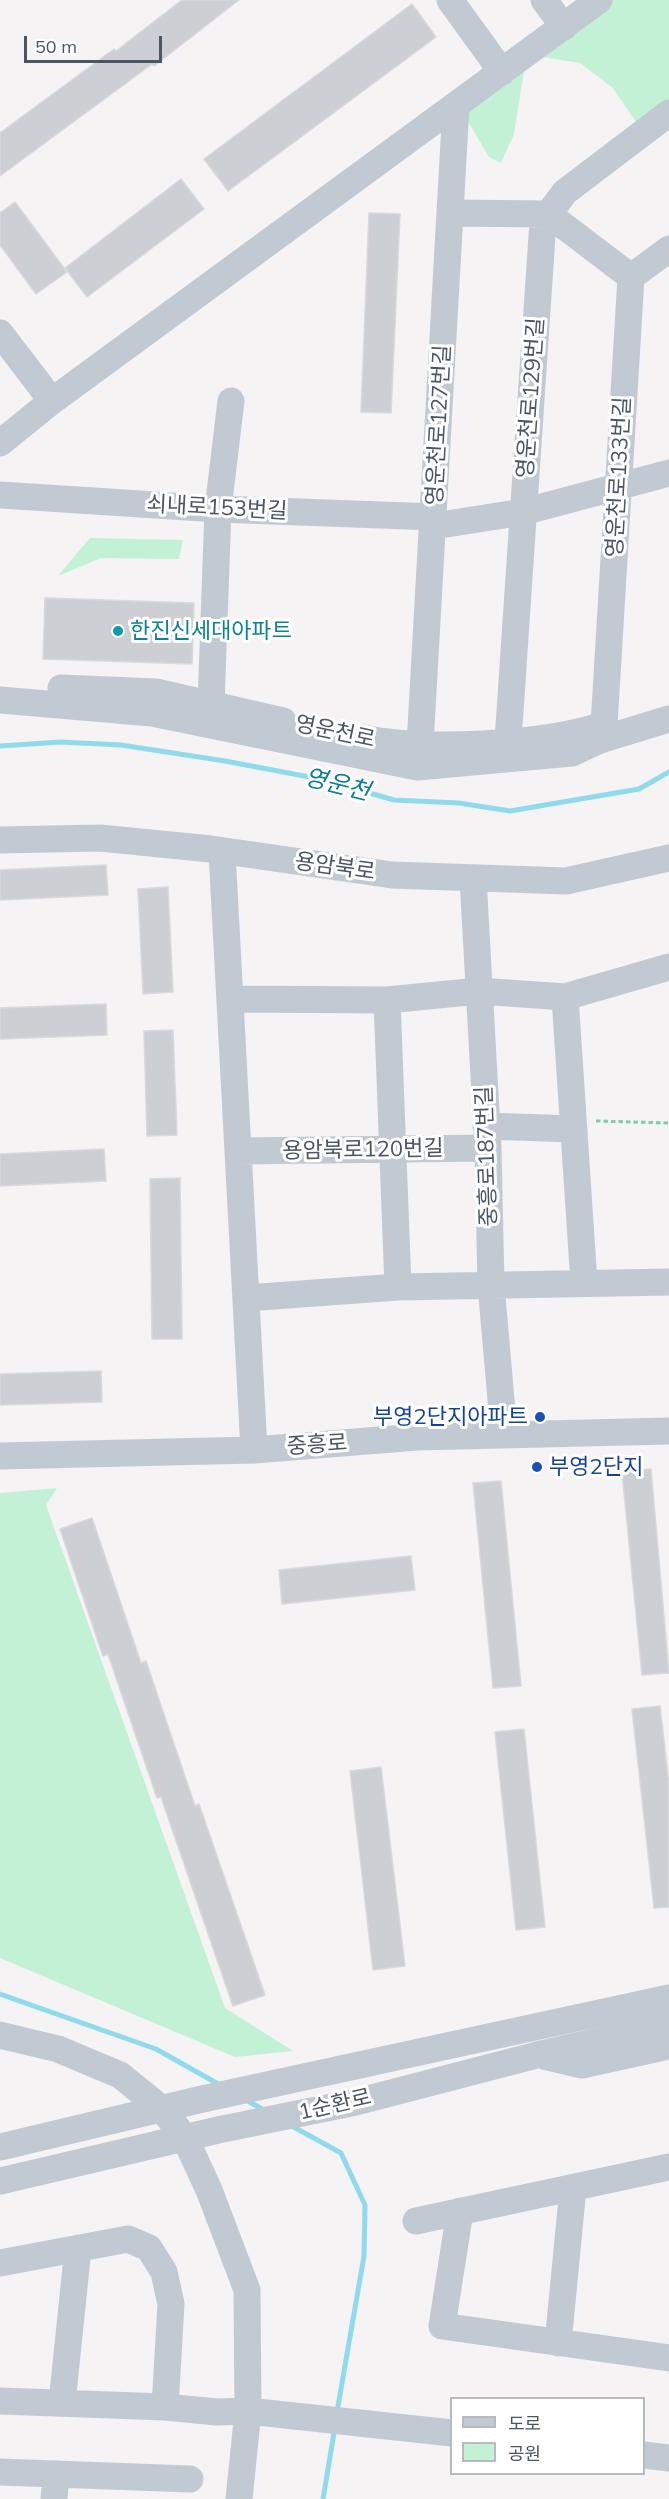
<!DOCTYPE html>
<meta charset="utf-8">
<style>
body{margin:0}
#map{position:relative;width:669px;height:2499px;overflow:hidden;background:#f5f3f3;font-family:Mulish,"Noto Sans KR",sans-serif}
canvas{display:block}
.legend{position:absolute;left:450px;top:2397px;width:195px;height:78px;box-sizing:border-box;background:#fff;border:2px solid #b7bbc0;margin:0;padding:8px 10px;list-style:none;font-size:18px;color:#4a5661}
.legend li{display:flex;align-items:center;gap:12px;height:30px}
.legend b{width:30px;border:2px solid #b7bbc0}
.scale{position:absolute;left:24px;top:36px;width:138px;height:27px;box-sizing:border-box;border:3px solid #4a5661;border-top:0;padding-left:8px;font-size:18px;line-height:21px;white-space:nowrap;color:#4a5661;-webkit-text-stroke:4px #fff;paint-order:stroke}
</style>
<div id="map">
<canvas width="669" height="2499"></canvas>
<ul class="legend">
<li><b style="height:8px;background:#c1cad2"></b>도로</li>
<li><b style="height:16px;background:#c3f1d5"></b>공원</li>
</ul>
<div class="scale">50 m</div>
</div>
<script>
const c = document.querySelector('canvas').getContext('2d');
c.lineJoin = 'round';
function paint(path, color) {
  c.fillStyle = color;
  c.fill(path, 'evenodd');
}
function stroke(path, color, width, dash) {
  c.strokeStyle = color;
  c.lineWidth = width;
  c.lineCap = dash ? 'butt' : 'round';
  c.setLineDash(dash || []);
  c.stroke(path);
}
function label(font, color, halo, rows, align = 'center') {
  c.font = font + ' Mulish,"Noto Sans KR",sans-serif';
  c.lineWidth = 6;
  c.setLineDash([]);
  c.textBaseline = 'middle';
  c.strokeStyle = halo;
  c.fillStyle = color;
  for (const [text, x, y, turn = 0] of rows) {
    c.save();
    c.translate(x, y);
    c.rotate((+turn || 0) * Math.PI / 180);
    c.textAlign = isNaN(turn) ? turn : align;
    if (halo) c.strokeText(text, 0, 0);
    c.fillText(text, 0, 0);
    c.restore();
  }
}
paint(new Path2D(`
 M602,0h67v111l-27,20 -29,-43 -33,-25 -38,-6 -18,14 -10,63 -13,29 -12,-6 -30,-51z
 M90,538l93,2 -4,19 -78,-1 -43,18z
 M57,1488l-11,17 179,503 68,43 -58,6 -235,-99v-465z`), '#c3f1d5');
stroke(new Path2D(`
 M0,746l61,-4 60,3 104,16 95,18 74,21 65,3 51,8 129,-22 30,-17
 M0,1994l156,55 64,36
 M246,2100l18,10
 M290,2125l51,28 24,52 -1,51 -27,156
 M323,2499l12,-72`), '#90daee', 5);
const building = new Path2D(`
 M182,0h57l-85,66 -2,-2 -152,112v-43l114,-84 2,2z
 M412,4l24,33 -208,154 -24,-32z
 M181,179l23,30 -117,88 -22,-29z
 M15,202l52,70 -31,22 -36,-49v-32z
 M369,213l31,1 -9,199 -30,-1z
 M45,598l149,5 -2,61 -149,-5z
 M106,865l2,30 -108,5v-30z
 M168,887l5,105 -30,2 -5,-105z
 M106,1004l1,31 -107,4v-31z
 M173,1030l4,105 -30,1 -3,-105z
 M104,1149l2,32 -106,5v-32z
 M180,1178l2,161h-30l-2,-160z
 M101,1371l1,31 -102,3v-31z
 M651,1469l18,204 -27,2 -20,-203z
 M501,1481l20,205 -28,2 -20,-205z
 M92,1518l49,145 5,-2 49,145 4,-2 66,191 -32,11 -72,-209 -4,1 -49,-144 -5,2 -43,-127z
 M411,1556l4,34 -133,14 -3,-34z
 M660,1706l9,79v122l-15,1 -22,-199z
 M524,1729l21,198 -29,3 -21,-198z
 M381,1767l24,199 -32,4 -23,-199z`);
paint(building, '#cdcfd5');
stroke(building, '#d7d9de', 1.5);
stroke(new Path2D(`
 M596,1121l73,2`), '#7ad0a6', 3, [4.5, 3]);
stroke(new Path2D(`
 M450,0l52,72
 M544,0l20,27
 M450,213l98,1 83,63
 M0,333l52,68
 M0,443l52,-42 547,-401
 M0,495l218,14 217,8
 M434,526l89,-14 146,-39
 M61,688l95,4 127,29
 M0,700l152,13 265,54 155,-14 28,-13 69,-21
 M211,705l7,-196 13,-108
 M604,725l27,-448 38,-28
 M362,738c63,13 180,7 241,-13
 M508,741l35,-520 22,-29 104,-79
 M420,745l36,-639
 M0,840l100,-2 111,11 181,26 174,6 103,-23
 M222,852l32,598
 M473,878l15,270 3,137 13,149
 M565,997l19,286
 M230,999l157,1 92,-9 86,6 104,-30
 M387,1000l11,287
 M486,1126l88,3
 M238,1151l250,-3
 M246,1298l152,-11 271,-5
 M0,1456l254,-6 163,-13 252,-6
 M0,2035l58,14 62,26 42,34 23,29 24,52 38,100 1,121 -9,88
 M544,2056l38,9 87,-19
 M0,2147l198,-47 471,-102
 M0,2181l218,-51 138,-28 181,-47 132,-30
 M460,2211l-18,115 227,32
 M416,2221l253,-54
 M0,2263l128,-24 21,9 15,24 7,32 -6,103
 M558,2343l15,-155
 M0,2401l165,6 52,5 31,-1 204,22
 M62,2403l16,-155
 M644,2455l25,3
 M0,2472l190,7
 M54,2499l2,-25`), '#c1cad2', 27);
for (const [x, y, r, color] of [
 [118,631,6,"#0f9aa8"],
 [540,1417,6,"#1a4fb4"],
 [537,1467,6,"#1a4fb4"]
]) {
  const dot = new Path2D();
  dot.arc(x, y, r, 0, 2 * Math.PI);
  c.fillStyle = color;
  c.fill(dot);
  stroke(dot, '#fff', 2);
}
label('22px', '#4a5661', '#fff', [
 ["영운천로129번길",531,398,-86],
 ["영운천로127번길",439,425,-87],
 ["영운천로133번길",619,477,-87],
 ["쇠내로153번길",217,508,3],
 ["영운천로",335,732,12],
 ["용암북로",335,867,8],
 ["용암북로120번길",363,1150,-1],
 ["중흥로187번길",487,1156,-92],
 ["중흥로",317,1445,-4],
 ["1순환로",335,2105,-13]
]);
label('22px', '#0d838f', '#fff', [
 ["한진신세대아파트",130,631]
], 'left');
label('22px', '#164399', '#fff', [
 ["부영2단지아파트",528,1417],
 ["부영2단지",549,1467,"left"]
], 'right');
label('italic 24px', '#0c7c9b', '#fff', [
 ["영운천",337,785,14]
]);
</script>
